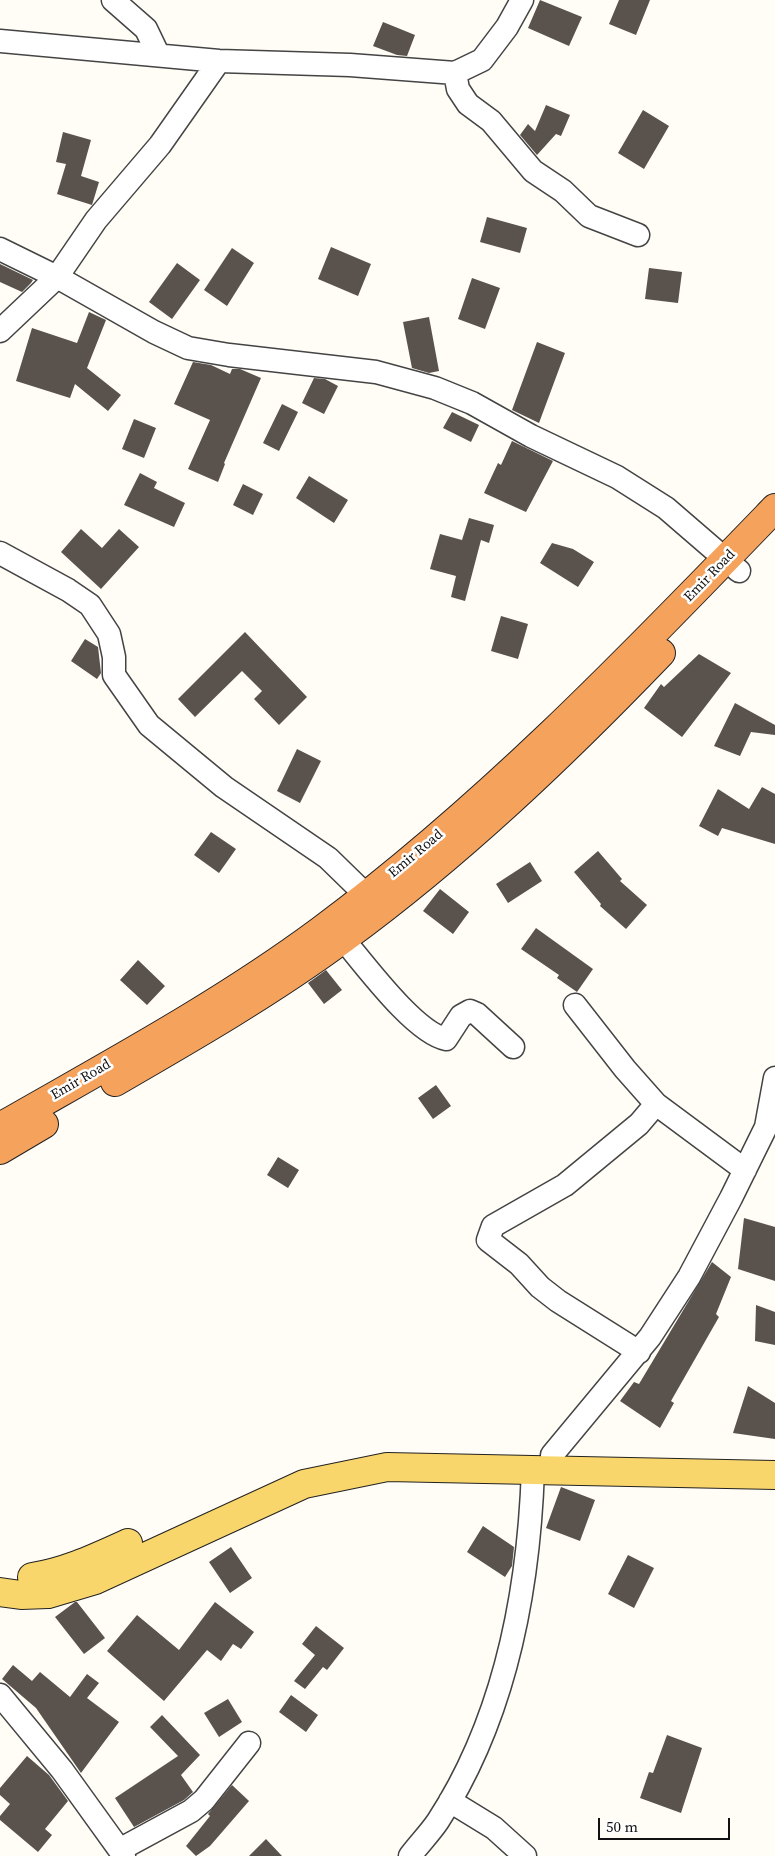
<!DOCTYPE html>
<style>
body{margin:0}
#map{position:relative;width:775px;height:1856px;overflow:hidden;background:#fffdf5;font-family:"Source Serif 4",serif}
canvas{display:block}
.scale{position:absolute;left:598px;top:1818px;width:132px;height:22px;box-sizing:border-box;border:2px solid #111;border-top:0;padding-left:6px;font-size:15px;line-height:18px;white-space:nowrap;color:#111;-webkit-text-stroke:4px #fff;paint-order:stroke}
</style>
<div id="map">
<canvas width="775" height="1856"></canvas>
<div class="scale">50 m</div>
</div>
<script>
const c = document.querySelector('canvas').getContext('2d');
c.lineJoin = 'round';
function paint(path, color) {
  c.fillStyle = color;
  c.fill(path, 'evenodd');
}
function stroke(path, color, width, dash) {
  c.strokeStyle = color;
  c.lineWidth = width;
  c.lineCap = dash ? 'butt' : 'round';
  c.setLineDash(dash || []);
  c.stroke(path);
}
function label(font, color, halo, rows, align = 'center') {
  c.font = font + ' "Source Serif 4",serif';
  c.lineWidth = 5;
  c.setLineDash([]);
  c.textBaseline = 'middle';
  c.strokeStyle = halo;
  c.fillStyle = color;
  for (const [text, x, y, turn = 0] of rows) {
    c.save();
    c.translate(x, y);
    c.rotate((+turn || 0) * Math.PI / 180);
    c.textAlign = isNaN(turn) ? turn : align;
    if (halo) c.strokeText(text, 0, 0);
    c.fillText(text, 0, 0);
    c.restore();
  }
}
paint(new Path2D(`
 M540,0l42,17 -13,29 -41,-18z
 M619,0h31l-14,35 -27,-11z
 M383,22l32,13 -8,21 -10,-1 -24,-9z
 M546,105l24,10 -9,21 -5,-2 -19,21 -17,-20 8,-11 7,7z
 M643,110l26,16 -25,43 -26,-16z
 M63,132l28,8 -10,36 18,6 -7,23 -35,-11 9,-30 -10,-2z
 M487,217l40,11 -7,25 -40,-11z
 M331,247l40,17 -13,32 -40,-17z
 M232,248l22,15 -27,43 -23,-16z
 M177,263l23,17 -28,39 -23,-17z
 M0,264l33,16 -2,3 -9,9 -22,-10z
 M649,268l33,4 -4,31 -33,-4z
 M472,278l28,10 -15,41 -27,-10z
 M89,312l17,8 -19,48 34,27 -13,16 -33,-27 -5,14 -54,-17 16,-53 45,15z
 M429,317l10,54 -10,2 -17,-5 -9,-46z
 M537,342l28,11 -26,70 -27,-13z
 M193,362l18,3 19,9 2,-5h8l21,9 -37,85 1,1 -7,18 -30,-13 22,-49 -36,-16z
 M314,378l11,1 13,7 -14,28 -22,-11z
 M282,404l16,8 -19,39 -16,-8z
 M452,412l27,13 -8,17 -28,-14z
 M134,419l22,9 -12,30 -22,-9z
 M512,441l41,20 -27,51 -42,-19 14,-30 3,2z
 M140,473l17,9 -3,6 31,15 -11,24 -50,-22z
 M309,476l39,24 -14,23 -38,-25z
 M243,484l20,10 -10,21 -20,-10z
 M469,518l25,7 -5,18 -8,-3 -16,61 -14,-4 5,-21 -26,-7 10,-35 22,6z
 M81,529l21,19 17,-19 20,18 -38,42 -40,-37z
 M552,543l21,6 21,13 -16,25 -38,-24z
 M501,616l27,8 -10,35 -27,-8z
 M245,632l62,65 -28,28 -25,-26 8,-8 -20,-20 -47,46 -17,-18z
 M85,639l13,8 3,26 -4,6 -26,-18z
 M699,654l32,19 -49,64 -38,-29 17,-24 3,3z
 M735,703l40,22v10l-24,-3 -11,24 -26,-10z
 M297,749l24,12 -21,42 -23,-12z
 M762,787l13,7v50l-53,-16 -4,8 -19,-10 19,-37 31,20z
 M211,832l25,17 -17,24 -25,-18z
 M598,851l24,28 -2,2 27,24 -21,24 -26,-23 1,-2 -27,-32z
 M530,862l12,19 -34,22 -12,-19z
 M440,889l29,23 -16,22 -30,-23z
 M536,928l57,41 -16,23 -20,-14 2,-3 -38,-26z
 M138,960l27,26 -18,19 -27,-25z
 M326,970l16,20 -18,14 -16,-21z
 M436,1085l15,21 -18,13 -15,-21z
 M278,1157l21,13 -11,18 -21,-13z
 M744,1218l31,9v54l-37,-12z
 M712,1262l19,15 -15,37 3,3 -48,84 3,2 -14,25 -40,-27 14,-19 5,2z
 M756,1305l19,7v33l-20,-4z
 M748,1386l27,17v36l-42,-6z
 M561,1487l34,13 -15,41 -34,-13z
 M483,1526l31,21 -2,19 -7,11 -38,-25z
 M231,1547l21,31 -22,15 -21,-31z
 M628,1555l26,13 -20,40 -26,-14z
 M75,1602h2l28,36 -21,16 -29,-37z
 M215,1602l39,30 -13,17 -8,-5 -12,17 -14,-11 -43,51 -57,-50 30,-36 42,35z
 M316,1626l28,22 -17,22 -4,-3 -18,22 -11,-8 21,-26 -13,-11z
 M13,1665l19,16 8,-9 30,25 17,-23 12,9 -12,15 32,24 -38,51 -45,-65 -34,-29z
 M291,1695l27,20 -12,17 -27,-20z
 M228,1699l14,23 -23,15 -15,-24z
 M162,1715l38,40 -19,20 12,17 -9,8 -50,27 -19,-29 63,-42 -28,-29z
 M667,1735l35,13 -21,65 -41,-15 9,-26 4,1z
 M27,1756l22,19 19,26 -23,28 7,6 -14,17 -38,-32v-4l10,-12 -10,-9v-7z
 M232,1785l17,16 -39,45 -14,10 -10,-10 24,-30 -2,-2z
 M266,1839l16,17h-33z`), '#5a524d');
const minor = new Path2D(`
 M113,0l33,29 12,25
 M0,41l219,20 131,4 105,8 27,-13 25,-33 15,-27
 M455,73l3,16 10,15 23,17 42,50 30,20 26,25 49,19
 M0,249l57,28 97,55 34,16 41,7 147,17 59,16 37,15 59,33 86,41 49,31 73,63
 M0,331l57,-54 39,-57 64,-75 59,-84
 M0,553l68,37 22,15 19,29 5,23v18l35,50 75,62 104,71 38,37
 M343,939c22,26 72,94 103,100l15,-23 9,-5 7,3 36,33
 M575,1005l50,64 31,35 89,66
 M639,1352l-81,-51 -18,-14 -21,-23 -31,-24 5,-14 72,-41 74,-61 17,-20
 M552,1455l98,-118 39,-60 42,-79 35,-71 9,-49
 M0,1695l62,75 62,86
 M450,1801l44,27 31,28
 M121,1849l70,-38 13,-11 45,-57
 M410,1856c9,-12 20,-23 28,-35 67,-103 91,-231 95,-352`);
const major = new Path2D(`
 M32,1577c34,-5 65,-20 96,-34
 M0,1592l21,3 27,-1 47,-14 209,-96 83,-17 388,8`);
const highway = new Path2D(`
 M115,1082c78,-45 156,-90 228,-143 115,-84 219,-183 318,-286
 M0,1127c108,-62 220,-122 320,-196 167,-124 311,-274 455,-423
 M0,1150l44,-26`);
stroke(minor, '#444', 25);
stroke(major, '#222', 30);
stroke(highway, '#222', 30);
stroke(minor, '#fff', 22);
stroke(major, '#f9d66b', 28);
stroke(highway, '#f5a25d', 28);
label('14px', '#111', '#fff', [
 ["Emir Road",710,576,-46],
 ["Emir Road",416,854,-40],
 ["Emir Road",81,1080,-30]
]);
</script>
